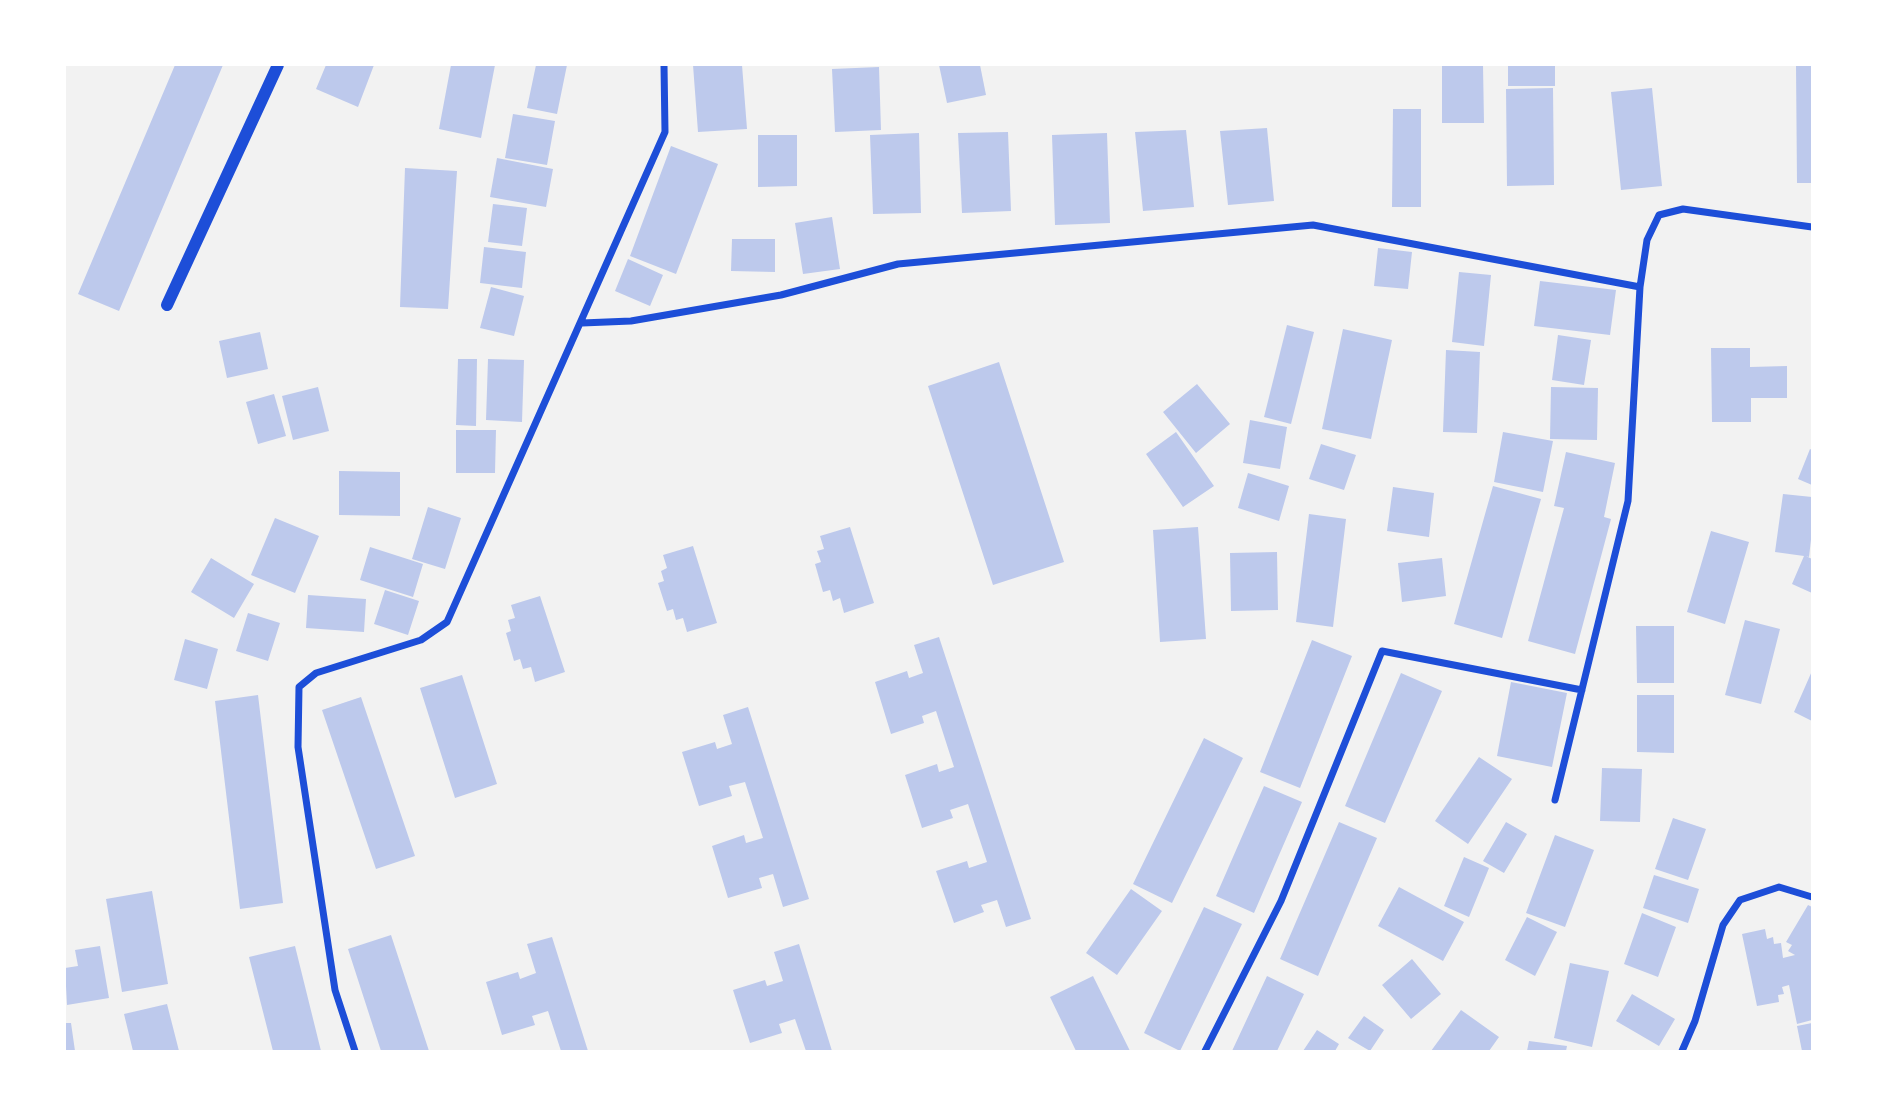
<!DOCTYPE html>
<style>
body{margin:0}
#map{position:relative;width:1877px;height:1116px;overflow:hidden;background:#f2f2f2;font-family:Helvetica,sans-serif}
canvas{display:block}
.frame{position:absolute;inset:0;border:66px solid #fff;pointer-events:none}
</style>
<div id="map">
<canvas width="1877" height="1116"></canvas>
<div class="frame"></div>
</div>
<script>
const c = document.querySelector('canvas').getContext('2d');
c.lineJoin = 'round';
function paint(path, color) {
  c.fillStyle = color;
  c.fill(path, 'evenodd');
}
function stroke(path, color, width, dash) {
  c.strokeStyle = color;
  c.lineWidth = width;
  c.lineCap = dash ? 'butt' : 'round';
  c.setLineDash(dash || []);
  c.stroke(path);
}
paint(new Path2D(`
 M175,65h48l-104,246 -41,-17z
 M326,65h48l-16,42 -42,-18z
 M451,65h44l-14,73 -42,-9z
 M536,65h31l-10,49 -30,-6z
 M693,65h49l5,64 -49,3z
 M939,65h41l6,30 -39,8z
 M1442,65h41l1,58h-42z
 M1508,65h47v21h-47z
 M1796,65h16v118h-15z
 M879,67l2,63 -46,2 -3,-63z
 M1553,88l1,97 -47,1 -1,-97z
 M1652,88l10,98 -41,4 -10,-98z
 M1393,109h28v98h-29z
 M513,114l42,7 -8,44 -42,-7z
 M1267,128l7,73 -46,4 -8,-74z
 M1186,130l8,77 -51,4 -8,-79z
 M1008,132l3,79 -49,2 -4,-80z
 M919,133l2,80 -48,1 -3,-79z
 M1107,133l3,90 -55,2 -3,-90z
 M758,135h39v51l-39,1z
 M671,146l47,18 -42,110 -46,-18z
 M497,158l56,11 -7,38 -56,-10z
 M405,168l52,3 -9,138 -48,-2z
 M493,204l34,4 -5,38 -34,-4z
 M832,217l8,52 -37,5 -8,-51z
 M732,239h43v33l-44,-1z
 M484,247l42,5 -4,36 -42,-5z
 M1378,248l34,4 -4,37 -34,-3z
 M628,259l35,16 -13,31 -35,-15z
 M1459,272l32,3 -7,71 -32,-4z
 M1540,281l76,9 -6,45 -76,-9z
 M491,287l33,9 -10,40 -34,-8z
 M1287,325l27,7 -23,92 -27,-7z
 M1343,329l49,11 -21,99 -49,-10z
 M260,332l8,37 -41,9 -8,-37z
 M1558,335l33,5 -7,45 -32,-5z
 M1711,348h39v19l37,-1v32h-36v24h-39z
 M1446,350l34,2 -3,81 -34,-1z
 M458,359h19l-1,67 -20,-1z
 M488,359l36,1 -2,62 -36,-2z
 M999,362l65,200 -71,23 -65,-199z
 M1197,384l33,40 -34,29 -33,-41z
 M318,387l11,44 -36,9 -11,-44z
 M1551,387l47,1 -1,52 -47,-1z
 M274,394l12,42 -28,8 -12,-42z
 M1250,420l37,7 -7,42 -37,-6z
 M456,430h40l-1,43h-39z
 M1176,432l38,54 -31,21 -37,-53z
 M1503,432l50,9 -10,51 -49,-10z
 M1321,444l35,11 -12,35 -35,-11z
 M1810,449l2,1v35l-14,-6z
 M1566,452l49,11 -11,54 7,2 -36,135 -47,-13 36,-133 -10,-2z
 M339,471l61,1v44l-61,-1z
 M1248,473l41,13 -10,35 -41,-13z
 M1493,486l48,13 -39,139 -48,-14z
 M1393,487l41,6 -5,44 -42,-6z
 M1783,494l29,3v34l-3,26 -3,-1 6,3v34l-20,-9 12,-28 -29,-4z
 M428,507l33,11 -16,51 -33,-10z
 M1309,514l37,5 -13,108 -37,-5z
 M275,518l44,18 -24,57 -44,-18z
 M850,527l24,76 -30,10 -4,-15 -7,3 -3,-11 -7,2 -8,-28 6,-2 -4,-11 7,-2 -4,-13z
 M1198,527l8,112 -46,3 -7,-112z
 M1711,531l38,11 -24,82 -38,-12z
 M693,546l24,77 -30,9 -4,-14 -7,2 -3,-11 -6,2 -9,-28 6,-2 -3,-10 6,-3 -4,-13z
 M370,547l53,17 -10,33 -53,-17z
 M1277,552l1,58 -47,1 -1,-58z
 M211,558l43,26 -20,34 -43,-26z
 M1442,558l4,38 -44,6 -4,-39z
 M385,590l34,11 -11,34 -34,-11z
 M308,595l58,4 -2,33 -58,-4z
 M540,596l25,76 -30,10 -4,-15 -8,2 -3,-10 -6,2 -8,-28 5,-2 -3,-11 7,-2 -4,-13z
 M248,613l32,10 -12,38 -32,-10z
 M1745,620l35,9 -19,75 -36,-9z
 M1636,626h38v57h-37z
 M939,637l92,282 -25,8 -9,-27 -16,5 3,7 -30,11 -18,-52 31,-10 2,7 18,-6 -19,-58 -18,6 3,8 -31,10 -17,-53 32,-11 2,8 15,-5 -18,-56 -14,5 2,7 -33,11 -16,-52 32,-11 2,7 14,-5 -9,-28z
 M185,639l33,10 -11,40 -33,-9z
 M1312,640l40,16 -52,132 -40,-16z
 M1812,671v50l-18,-9z
 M1401,673l41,18 -57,132 -40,-17z
 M462,675l35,109 -42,14 -35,-110z
 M1511,682l56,11 -15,74 -55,-11z
 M258,695l25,208 -43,6 -25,-208z
 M1637,695h37v58l-37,-1z
 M361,697l54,159 -39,13 -54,-159z
 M748,707l61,192 -26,8 -10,-33 -14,4 3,10 -34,10 -16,-52 32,-11 2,8 17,-5 -18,-56 -16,4 3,10 -33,10 -17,-54 33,-10 2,7 15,-5 -9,-29z
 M1204,738l39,20 -71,145 -39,-19z
 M1479,757l33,22 -44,65 -33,-23z
 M1602,768l40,1 -2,53 -40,-1z
 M1264,786l38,16 -48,111 -38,-17z
 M1673,818l33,11 -18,51 -33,-11z
 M1339,822l38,16 -59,138 -38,-17z
 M1506,822l21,12 -23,39 -21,-12z
 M1555,835l39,15 -29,77 -39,-14z
 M1464,857l25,11 -20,49 -25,-11z
 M1654,875l45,14 -11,34 -45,-15z
 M1399,887l65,35 -21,39 -65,-35z
 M1131,889l31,22 -45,64 -31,-22z
 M152,891l16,93 -46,8 -16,-93z
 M1808,905l4,2v113l-15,4 -8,-39 -7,2 2,7 -6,1 1,7 -22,4 -15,-72 23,-5 2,10 6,-2 1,7 7,-1 2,15 12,-3 -7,-4 4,-6 -6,-3z
 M1204,907l38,17 -62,127 -36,-18z
 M1642,913l34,14 -18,50 -34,-13z
 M1527,917l30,15 -22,44 -30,-16z
 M391,935l38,116h-48l-33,-102z
 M552,937l36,114h-27l-13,-40 -16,5 3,9 -33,10 -16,-53 32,-10 2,7 16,-6 -9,-29z
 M799,944l33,107h-26l-11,-32 -16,5 3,9 -32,10 -17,-53 32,-10 2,6 16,-5 -9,-29z
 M100,946l9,52 -42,7 -2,-37 13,-2 -3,-16z
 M295,946l26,105h-48l-24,-94z
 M1412,959l29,35 -30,25 -29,-34z
 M1570,963l39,8 -17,76 -38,-9z
 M1093,976l37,75h-54l-26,-54z
 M1267,976l37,18 -27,57h-45z
 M1632,994l43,25 -16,27 -43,-25z
 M167,1004l12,47h-46l-9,-37z
 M1461,1010l38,27 -10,14h-58z
 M1364,1016l20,14 -14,21 -22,-13z
 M65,1023h6l4,28h-10z
 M1812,1023v28h-10l-5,-25z
 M1317,1030l22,14 -4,7h-32z
 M1529,1041l38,5 -1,5h-39z`), '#bdc9ec');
stroke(new Path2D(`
 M582,323l49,-2 150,-26 117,-31 415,-39 327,62 7,-47 12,-25 24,-6 129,18
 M1555,800l73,-299 12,-214
 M355,1051l-20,-61 -37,-243 1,-60 17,-14 105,-33 26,-18 218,-490 -1,-67
 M1205,1051l76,-150 101,-250 200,39
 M1682,1051l13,-30 28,-96 17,-25 39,-13 33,10`), '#1d4ed8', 7);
stroke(new Path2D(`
 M167,305l111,-240`), '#1d4ed8', 12);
</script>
